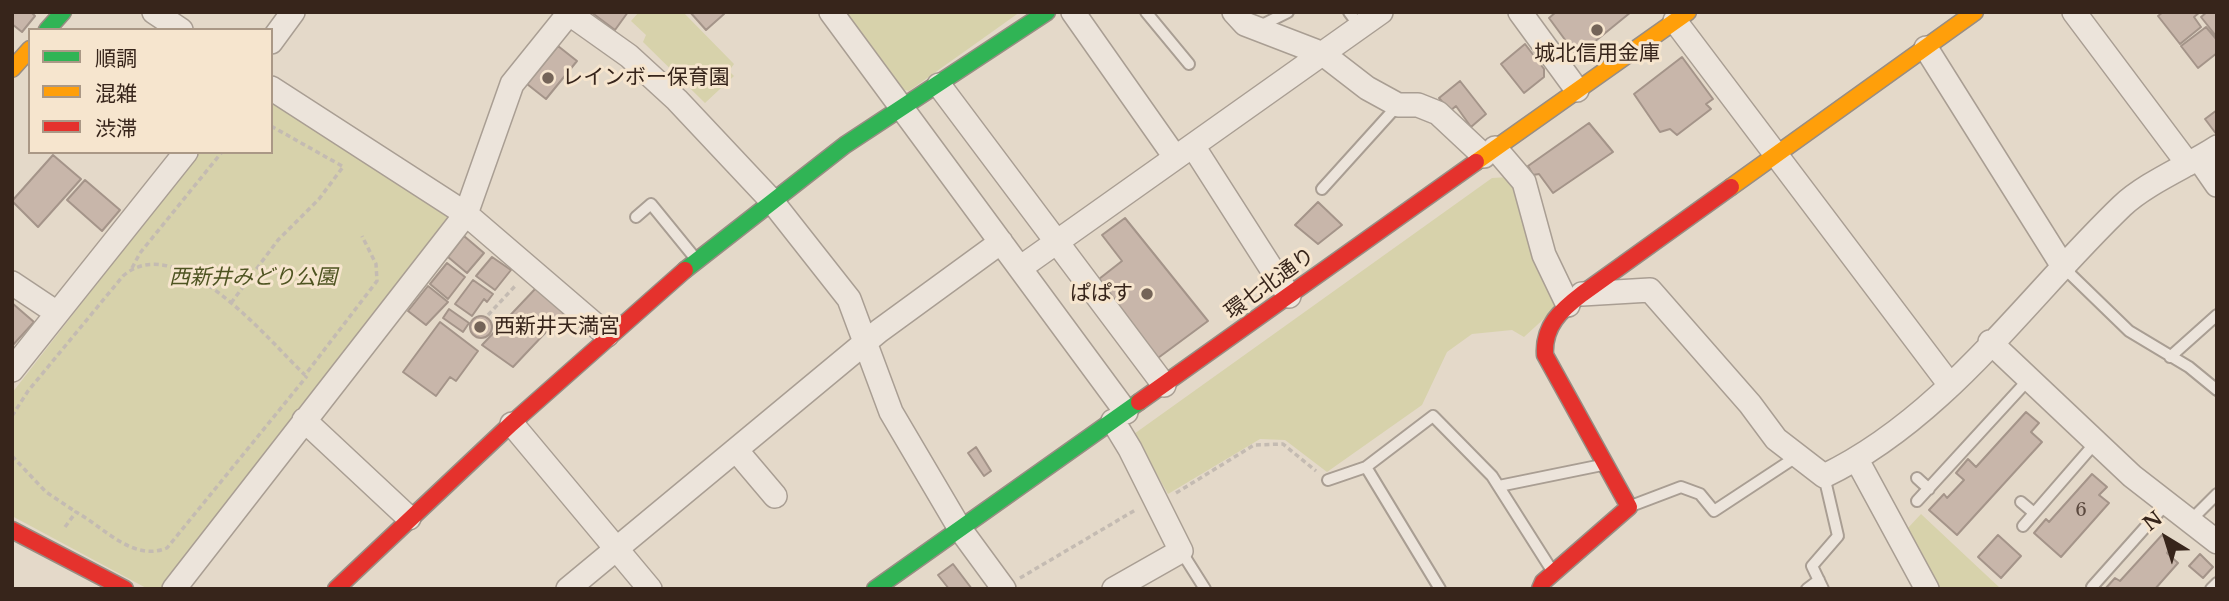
<!DOCTYPE html>
<meta charset="utf-8">
<style>
body{margin:0}
#map{position:relative;width:2229px;height:601px;overflow:hidden;background:#e4d9c9;font-family:"Libre Baskerville","Noto Sans JP",serif}
canvas{display:block}
.frame{position:absolute;inset:0;border:14px solid #37251b;pointer-events:none}
.legend{position:absolute;left:28px;top:28px;width:245px;height:126px;box-sizing:border-box;background:#f6e5ce;border:2px solid #aa9886;margin:0;padding:9px 12px;list-style:none;font-size:21px;color:#37251b}
.legend li{display:flex;align-items:center;gap:14px;height:35px}
.legend b{width:35px;border:2px solid #aa9886}
.north{position:absolute;left:2131px;top:503px;width:70px;height:70px;-webkit-text-stroke:5px #f6e5ce;paint-order:stroke;rotate:322deg;font-size:19px;font-weight:700;line-height:28px;text-align:center;color:#37251b}
.north::after{content:'';display:block;margin:auto;width:24px;height:32px;background:#37251b;clip-path:polygon(50% 0,100% 100%,50% 72%,0 100%)}
</style>
<div id="map">
<canvas width="2229" height="601"></canvas>
<div class="frame"></div>
<ul class="legend">
<li><b style="height:9px;background:#30b455"></b>順調</li>
<li><b style="height:9px;background:#ff9f0a"></b>混雑</li>
<li><b style="height:9px;background:#e5322d"></b>渋滞</li>
</ul>
<div class="north">N</div>
</div>
<script>
const c = document.querySelector('canvas').getContext('2d');
c.lineJoin = 'round';
function paint(path, color) {
  c.fillStyle = color;
  c.fill(path, 'evenodd');
}
function stroke(path, color, width, dash) {
  c.strokeStyle = color;
  c.lineWidth = width;
  c.lineCap = dash ? 'butt' : 'round';
  c.setLineDash(dash || []);
  c.stroke(path);
}
function label(font, color, halo, rows, align = 'center') {
  c.font = font + ' "Libre Baskerville","Noto Sans JP",serif';
  c.lineWidth = 6;
  c.setLineDash([]);
  c.textBaseline = 'middle';
  c.strokeStyle = halo;
  c.fillStyle = color;
  for (const [text, x, y, turn = 0] of rows) {
    c.save();
    c.translate(x, y);
    c.rotate((+turn || 0) * Math.PI / 180);
    c.textAlign = isNaN(turn) ? turn : align;
    if (halo) c.strokeText(text, 0, 0);
    c.fillText(text, 0, 0);
    c.restore();
  }
}
paint(new Path2D(`
 M639,12h44l51,52 -5,7 5,5 -29,27 -62,-61 3,-7 -15,-14z
 M841,12h179l-111,79 -12,-3z
 M271,94l180,124 -288,371h-15l-136,-73v-123l187,-241h72z
 M1509,177l19,32 31,96 -35,32 -12,-7 -40,4 -25,18 -25,53 -95,67 -42,-32 -25,-1 -92,55 -34,-60 358,-256z
 M1921,514l79,74 -63,1 -11,-28 -19,-32z`), '#d7d2ab');
const building = new Path2D(`
 M12,12h19l4,4 -13,16 -10,-8z
 M591,12h37l-13,18z
 M690,12h32l2,2 -18,16z
 M1556,12h75l-54,44 -28,-38z
 M2163,12h37l-6,5 7,10 -21,17 -22,-28z
 M2207,12h10l-1,24 -15,-19z
 M2206,27l11,13v13l-19,15 -17,-22z
 M1525,44l19,25v8l-20,16 -23,-29z
 M558,46l19,15 -31,38 -19,-15z
 M1682,57l31,42 -7,5 5,5 -34,26 -7,-6 -10,3 -26,-38z
 M1460,81l26,33 -15,13 -15,-21 -6,5 -11,-13z
 M2217,110v25l-12,-16z
 M1589,123l24,29 -60,41 -14,-19 -6,1 -5,-9z
 M53,155l28,24 -43,48 -26,-26z
 M85,180l35,30 -18,21 -35,-31z
 M1318,202l24,23 -24,19 -23,-19z
 M1125,218l83,103 -50,37 -59,-79 23,-18 -20,-26z
 M464,236l20,17 -17,20 -19,-16z
 M492,257l19,13 -16,20 -19,-14z
 M447,263l18,14 -17,22 -18,-15z
 M473,280l20,14 -6,8 -3,-3 -12,17 -17,-12z
 M428,286l20,16 -22,23 -18,-14z
 M536,288l28,25 -51,54 -31,-22z
 M12,303l22,19 -22,24z
 M449,309l20,14 -6,9 -20,-14z
 M470 327a11 11 0 1 1 22 0a11 11 0 1 1-22 0Z
 M440,322l38,29 -22,30 -6,-4 -14,19 -33,-24z
 M2026,412l13,11 -8,9 11,10 -85,93 -28,-25 15,-16 3,4 17,-18 -8,-7 12,-14 8,8z
 M976,447l15,24 -7,5 -16,-23z
 M2092,474l15,13 -8,8 10,8 -48,54 -27,-24 12,-14 3,3z
 M1998,535l23,21 -20,22 -23,-21z
 M2162,535l11,11 -6,7 11,10 -23,26h-50l10,-11 5,3z
 M2200,554l13,13 -10,11 -14,-12z
 M953,564l19,25h-23l-11,-14z`);
paint(building, '#c8b6aa');
stroke(building, '#a49489', 2);
const lane = new Path2D(`
 M1146,12l43,52
 M1349,12l11,15
 M1258,27l30,-15
 M1322,189l76,-84
 M636,217l15,-13 44,54
 M2064,268l65,63 60,36 28,23
 M2170,357l47,-42
 M1366,467l74,122
 M1917,478l12,11
 M1328,480l38,-13 67,-51 59,60 59,93
 M1499,486l103,-21
 M1917,501l111,-121
 M2021,502l13,11
 M1631,506l50,-19 19,7 14,17 82,-54
 M2191,520l26,-26
 M2023,526l73,-84
 M1181,551l24,38
 M2092,587l75,-84
 M1807,589l12,-9
 M1823,589l-11,-23 26,-30 -14,-60
 M2211,589l6,-6`);
const street = new Path2D(`
 M154,12l27,18
 M567,12l62,44 48,44 94,100 78,99 42,113 69,117 44,60
 M831,12l295,400
 M1073,12l102,145
 M1234,12l11,12 78,30 44,34 31,17h20l20,8 46,43
 M1520,12l57,78
 M2074,12l114,152
 M1675,21l275,364
 M271,42l22,-30
 M1926,48l138,220
 M939,85l225,300
 M271,88l195,126 141,121
 M1193,146l96,150
 M1495,148l29,34 20,73 24,50
 M2199,159l18,26
 M1020,268l361,-256
 M12,283l45,30
 M1582,294l68,-4 100,114 26,35 48,37c121,-58 202,-178 298,-270 24,-23 66,-40 95,-59
 M1990,342l142,134 85,66
 M12,370l174,-218
 M304,420l105,98
 M1113,421l17,28 51,102 -67,38
 M512,424l138,165
 M736,450l39,46
 M1857,460l70,129
 M174,589l292,-375 46,-130 58,-72
 M568,589l311,-258 122,-89`);
const fast = new Path2D(`
 M47,30l16,-18
 M685,270l160,-125 202,-133
 M875,589l264,-187`);
const slow = new Path2D(`
 M12,69l18,-20
 M1476,162l212,-150
 M1731,187l244,-175`);
const jam = new Path2D(`
 M1139,402l337,-240
 M12,530l113,59
 M336,589l175,-165 174,-154
 M1540,589l3,-7 86,-75 -84,-152c-2,-29 16,-45 37,-61l149,-107`);
stroke(lane, '#a99e93', 14);
stroke(street, '#a99e93', 26);
stroke(fast, '#988d83', 19);
stroke(slow, '#988d83', 19);
stroke(jam, '#988d83', 19);
stroke(new Path2D(`
 M271,126l71,40
 M132,268l8,-15 82,-101
 M231,303l47,-63 41,-41 24,-32
 M488,315l29,-31
 M12,416l16,-25 95,-115c55,-48 146,65 182,99l72,-94 -1,-17 -14,-28
 M12,456l34,36 30,20
 M1176,493l78,-48 29,-1 33,27
 M65,527l11,-15c29,16 57,50 91,36l140,-172
 M1020,578l117,-69`), '#c4bbb2', 3.5, [5, 3.5]);
stroke(lane, '#ece4db', 10);
stroke(street, '#ece4db', 23);
stroke(fast, '#30b455', 16);
stroke(slow, '#ff9f0a', 16);
stroke(jam, '#e5322d', 16);
for (const [x, y, r, color] of [
 [1597,30,7,"#746458"],
 [548,78,7,"#746458"],
 [1147,294,7,"#746458"],
 [480,327,7,"#746458"]
]) {
  const dot = new Path2D();
  dot.arc(x, y, r, 0, 2 * Math.PI);
  c.fillStyle = color;
  c.fill(dot);
  stroke(dot, '#f6e5ce', 2.5);
}
label('18px', '#5b493f', null, [
 ["6",2081,511]
]);
label('21px', '#37251b', '#f6e5ce', [
 ["城北信用金庫",1597,54,"center"],
 ["レインボー保育園",562,78],
 ["ぱぱす",1133,294,"right"],
 ["西新井天満宮",494,327]
], 'left');
label('italic 21px', '#4e5421', '#f6e5ce', [
 ["西新井みどり公園",253,278]
]);
label('21px', '#37251b', '#f6e5ce', [
 ["環七北通り",1270,284,-36]
]);
</script>
